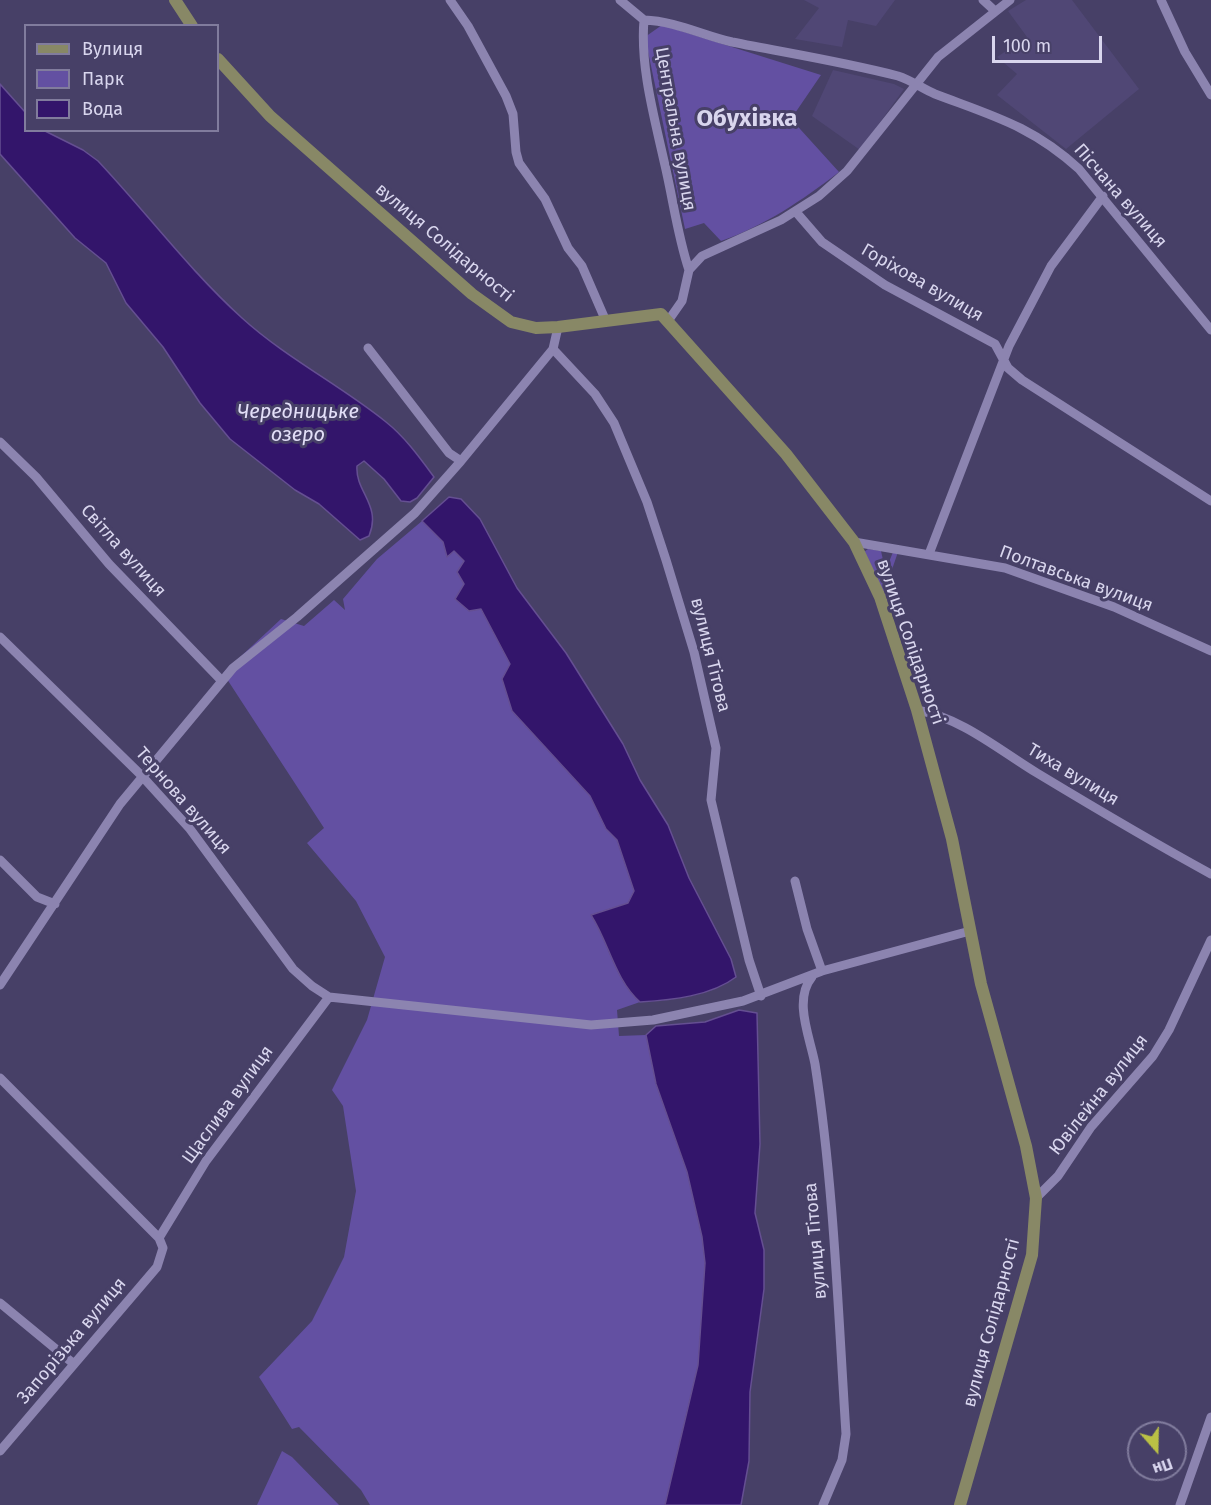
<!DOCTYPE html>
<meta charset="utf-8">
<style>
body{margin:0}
#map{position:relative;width:1211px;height:1505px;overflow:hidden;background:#474067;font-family:"Fira Sans",sans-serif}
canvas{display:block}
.legend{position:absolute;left:24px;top:24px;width:195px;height:108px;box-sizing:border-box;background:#474067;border:2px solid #817c9d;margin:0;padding:8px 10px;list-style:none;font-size:18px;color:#d9d6ee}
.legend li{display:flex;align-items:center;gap:12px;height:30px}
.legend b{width:30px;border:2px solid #817c9d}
.north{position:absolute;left:1127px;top:1421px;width:60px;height:60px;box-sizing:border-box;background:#474067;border:2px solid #817c9d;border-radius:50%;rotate:160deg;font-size:16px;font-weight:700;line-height:24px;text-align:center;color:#d9d6ee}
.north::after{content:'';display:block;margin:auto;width:21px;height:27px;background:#bac045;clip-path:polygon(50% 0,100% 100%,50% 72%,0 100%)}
.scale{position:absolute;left:992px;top:36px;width:110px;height:27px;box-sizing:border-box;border:3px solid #d9d6ee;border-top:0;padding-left:8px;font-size:18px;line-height:21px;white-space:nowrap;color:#d9d6ee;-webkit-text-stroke:4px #474067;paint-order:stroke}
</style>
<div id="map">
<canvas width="1211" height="1505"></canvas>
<ul class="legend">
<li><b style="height:8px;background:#886"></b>Вулиця</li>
<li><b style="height:16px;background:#6350a2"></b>Парк</li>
<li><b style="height:16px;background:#33156b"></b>Вода</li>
</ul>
<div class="north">Пн</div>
<div class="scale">100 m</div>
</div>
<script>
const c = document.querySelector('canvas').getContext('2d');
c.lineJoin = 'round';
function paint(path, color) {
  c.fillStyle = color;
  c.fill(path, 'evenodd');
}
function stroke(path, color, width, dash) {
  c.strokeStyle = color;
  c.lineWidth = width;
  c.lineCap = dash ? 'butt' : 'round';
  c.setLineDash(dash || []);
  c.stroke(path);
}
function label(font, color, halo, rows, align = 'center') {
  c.font = font + ' "Fira Sans",sans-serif';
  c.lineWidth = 6;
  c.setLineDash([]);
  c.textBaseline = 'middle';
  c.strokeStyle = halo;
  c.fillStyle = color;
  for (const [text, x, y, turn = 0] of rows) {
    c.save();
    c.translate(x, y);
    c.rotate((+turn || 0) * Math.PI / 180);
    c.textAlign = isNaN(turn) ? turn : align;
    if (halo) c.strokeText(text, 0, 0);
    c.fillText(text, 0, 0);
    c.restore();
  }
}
paint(new Path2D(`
 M804,0h91l-19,26 -28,-6 -6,27 -47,-8 24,-31z
 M1026,0h46l67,89 -73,60 -69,-54 20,-21 -20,-17 30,-20 -19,-26z
 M833,70l61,14 10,5 -44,61 -48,-34z`), '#504775');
paint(new Path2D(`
 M662,25l159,50 -30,44 48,53c-38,29 -73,53 -118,69l-17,-18 -19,6 -40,-192z
 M422,521l21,21 4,15 7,-6 10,10 17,47 29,56 2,47 78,85 16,33 11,11 17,51 -6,12 -37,12c18,29 24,65 49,87l-23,8 2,26 27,-1 10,49 31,88 15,65 3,26 -7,102 -33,140h-295l-9,-15 -62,-63 -7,2 -33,-52 53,-56 32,-64 12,-66 -13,-85 -11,-16 35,-70 18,-63 -29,-56 -49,-58 17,-15 -101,-155 58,-54 23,7 30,-26 11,10 -2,-11 34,-40z
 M868,549l13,2 2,9 6,2 4,-10h5l-11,32 4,24h-4l-23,-56z
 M282,1451l10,6 47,48h-82z`), '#6350a2');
const water = new Path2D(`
 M0,84l25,28 1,18 19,1 38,19 15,11c49,52 91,109 144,157 44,40 98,67 144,104 19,15 34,36 48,55l-17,21 -7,4 -9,-1 -17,-22 -20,-18 -7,5c-2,26 25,39 12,70l-9,4 -41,-36 -24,-14 -65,-51 -30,-36 -37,-56 -37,-44 -20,-40 -31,-25 -75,-84z
 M449,497l12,2 19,20 37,69 49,65 57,91 17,36 28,45 21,53 42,81 5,18c-25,19 -64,23 -96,25 -25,-22 -31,-59 -49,-87l37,-12 6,-12 -17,-51 -11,-11 -16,-33 -78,-85 -10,-32 8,-15 -29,-55 -12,2 -14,-12 9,-15 -7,-12 7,-11 -10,-10 -7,6 -4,-15 -21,-21z
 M739,1010l18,3 3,131 -5,69 9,37v39l-14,103 -1,69 -8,44h-76l33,-140 7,-102 -3,-26 -15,-65 -31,-88 -10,-49 10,-9 49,-4z`);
paint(water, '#33156b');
stroke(water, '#654f92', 1.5);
stroke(new Path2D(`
 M450,0l18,26 38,70 7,18 3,38 3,11 26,36 23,49 14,18 23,53
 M620,0l24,20
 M983,0l12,11
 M1161,0l24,52 26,43
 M644,20c31,1 58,15 88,22 55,11 112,20 166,34 13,4 25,13 37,18 58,22 97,32 144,75l132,161
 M644,20c-4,46 10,96 20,141 9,37 13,73 25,109
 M796,212l26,30 63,43 110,59 13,24 14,12 189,121
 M668,321l14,-20 7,-31 13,-14 79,-36 38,-24 28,-25 91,-114 72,-57
 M368,348l81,105 12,8
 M553,349l42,45 19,29 33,79 19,58 28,92 22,96 -5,52 38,160 12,36
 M0,442l36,35 73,87 113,117
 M854,542l151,26 109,39 97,44
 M929,554l80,-208 42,-80 52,-70
 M0,637l141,138 49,54 103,140 19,17 17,11 262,28 62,-5 90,-19 79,-30 148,-40
 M917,710c45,8 82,40 120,63 58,35 115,69 174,101
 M0,860l37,37 18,7
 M795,881l12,48 15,42
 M812,977c-19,23 -2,60 3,87 19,122 23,247 31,370l-4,26 -19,45
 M0,985l120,-181 113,-136 64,-51 118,-104 46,-52 92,-112 5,-22
 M0,1078l159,160 4,10 -6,19 -157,184
 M1036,1198l22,-22 33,-49 62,-71 16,-26 42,-90
 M159,1238l47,-77 123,-164
 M0,1303l74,61
 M1180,1505l31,-88`), '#8c84b0', 9);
stroke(new Path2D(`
 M175,0l17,26
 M218,59l52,57 202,178 39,28 25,6 22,-1 103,-13 125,140 68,88 26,55 37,113 35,129 29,145 45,162 10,52 -4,57 -72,250`), '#886', 12);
label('18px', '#d9d6ee', '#474067', [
 ["Центральна вулиця",675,129,80],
 ["Пісчана вулиця",1120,196,49],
 ["вулиця Солідарності",444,243,40],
 ["Горіхова вулиця",922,283,30],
 ["Світла вулиця",123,551,48],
 ["Полтавська вулиця",1076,579,20],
 ["вулиця Солідарності",910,642,71],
 ["вулиця Тітова",710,655,76],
 ["Тиха вулиця",1073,775,31],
 ["Тернова вулиця",183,801,49],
 ["Ювілейна вулиця",1099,1095,-52],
 ["Щаслива вулиця",228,1105,-54],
 ["вулиця Тітова",816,1241,-95],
 ["вулиця Солідарності",992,1323,-75],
 ["Запорізька вулиця",72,1341,-50]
]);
label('italic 20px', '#e3dff8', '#474067', [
 ["Чередницьке",298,412],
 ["озеро",298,435]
]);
label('bold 24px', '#d9d6ee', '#474067', [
 ["Обухівка",747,119]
]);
</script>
